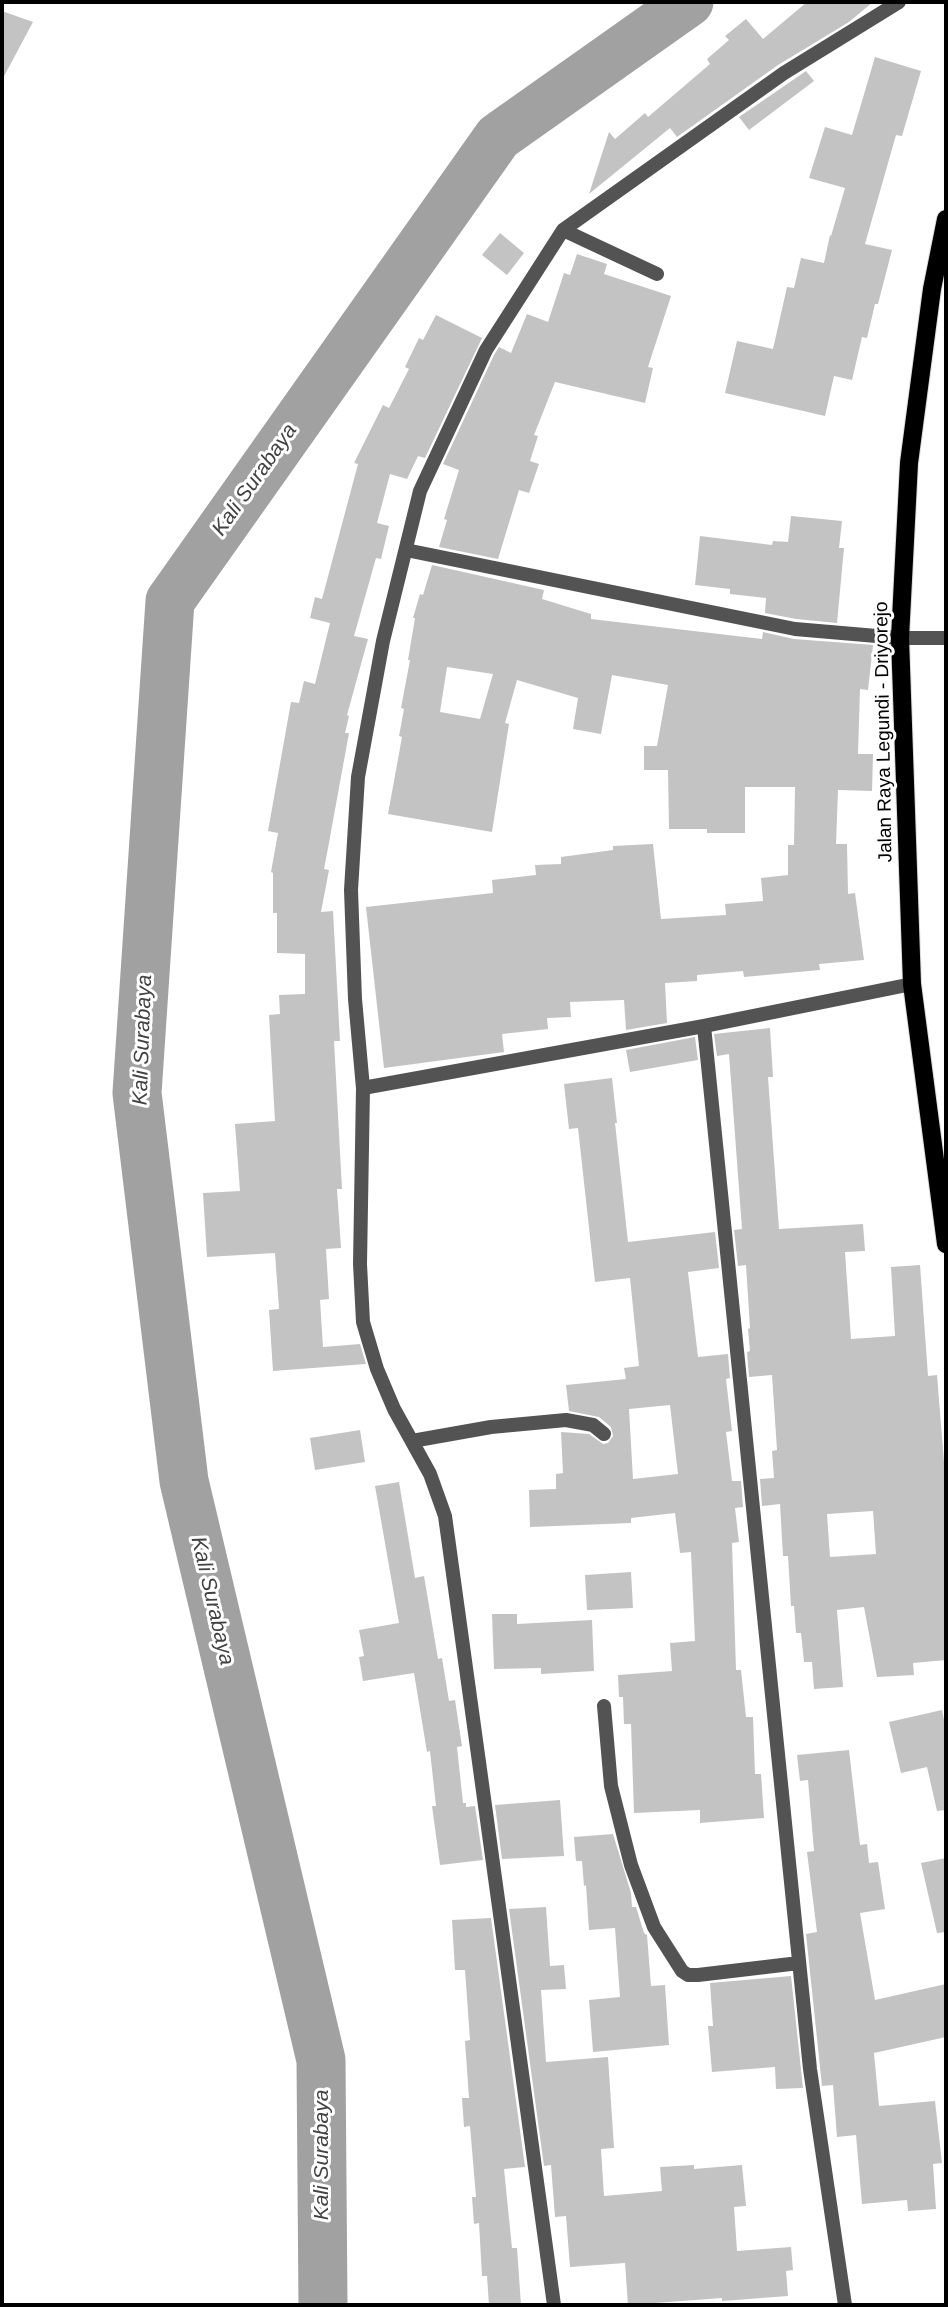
<!DOCTYPE html>
<style>
body{margin:0}
#map{position:relative;width:948px;height:2307px;overflow:hidden;background:#fff;font-family:Arial,sans-serif}
canvas{display:block}
.frame{position:absolute;inset:0;border:4px solid #000;pointer-events:none}
</style>
<div id="map">
<canvas width="948" height="2307"></canvas>
<div class="frame"></div>
</div>
<script>
const c = document.querySelector('canvas').getContext('2d');
c.lineJoin = 'round';
function stroke(path, color, width, dash) {
  c.strokeStyle = color;
  c.lineWidth = width;
  c.lineCap = dash ? 'butt' : 'round';
  c.setLineDash(dash || []);
  c.stroke(path);
}
function paint(path, color) {
  c.fillStyle = color;
  c.fill(path, 'evenodd');
}
function label(font, color, halo, rows, align = 'center') {
  c.font = font + ' Arial,sans-serif';
  c.lineWidth = 6;
  c.setLineDash([]);
  c.textBaseline = 'middle';
  c.strokeStyle = halo;
  c.fillStyle = color;
  for (const [text, x, y, turn = 0] of rows) {
    c.save();
    c.translate(x, y);
    c.rotate((+turn || 0) * Math.PI / 180);
    c.textAlign = isNaN(turn) ? turn : align;
    if (halo) c.strokeText(text, 0, 0);
    c.fillText(text, 0, 0);
    c.restore();
  }
}
stroke(new Path2D(`
 M323,2305l-2,-245 -137,-579 -47,-388 33,-492 328,-464 191,-135`), '#a1a1a1', 49);
paint(new Path2D(`
 M807,2h66l-24,20 -71,43 -101,72 -7,-9 -81,66 20,-62 6,7 30,-26 3,4 62,-53 -3,-5 22,-19 -4,-4 21,-17 17,20z
 M2,11l31,11 -31,58z
 M875,57l46,14 -19,65 -6,-1 -31,109 27,6 -14,54h-3l-8,34 -5,-1 -10,43 -18,-4 -9,40 -100,-23 12,-52 36,8 14,-62 7,1 7,-30 23,5 6,-28 1,1 14,-48 -36,-10 16,-51 27,8z
 M806,71l8,10 -65,49 -10,-13z
 M500,233l24,20 -17,22 -25,-20z
 M577,254l30,10 -3,10 67,22 -23,71 5,1 -8,35 -90,-21 -21,53 4,1 -8,25 9,3 -10,29 -10,-3 -21,69 -59,-12 8,-27 -3,-1 15,-49 -16,-6 51,-109 5,-8 12,6 16,-39 21,8 16,-49 6,2z
 M436,315l46,23 -57,120 -7,-2 -11,23 -17,-5 -13,49 12,3 -8,33 -5,-1 -22,78 14,3 -21,76 2,1 -4,17h4l-21,115 -4,21 5,1 -8,42 12,-1 7,130h-6l8,148h-5l4,59 -15,1 3,50 -9,1 3,47 37,-3 6,20 -93,7 -4,-61 10,-1 -4,-56 -68,4 -4,-64 37,-2 -5,-67 40,-3 -6,-106 11,-1 -1,-19 26,-1v-40l-28,-1v-40h-4v-40l-2,-1 7,-39 -10,-2 23,-129 8,1 5,-22 11,3 15,-61 -20,-5 5,-21 7,2 36,-135 -4,-1 29,-58 6,3 20,-39 -4,-2 14,-29 4,2z
 M791,516l51,5 -3,27h5l-7,75 -41,-4 -31,-6 1,-15 -36,-4v-5l-35,-4 5,-49 72,9 1,-4 15,1z
 M432,565l112,25 -2,9 49,15v5l171,20 1,-7 31,7 79,6 -5,45 -8,-1 -2,65h15l-1,37 -34,-1 -2,54h11l1,50 7,-1 9,67 -45,4 1,6 -76,7 -1,-6 -46,4v6l-32,2 2,40 -41,7 -2,-30 -54,2 1,15 -24,1 1,11 -46,5 2,18 -120,16 -18,-161 127,-14 -1,-13 44,-5 -1,-10 26,-1v-7l52,-7v-4l40,-2 8,75 65,-4 -1,-11 38,-3 -2,-23 27,-3v-30h6l1,-58h-50v46h-38v-4h-38l-1,-59h-24v-24h13l11,-61 -56,-10 -11,59 -28,-5 5,-31 -61,-18 -12,43 4,1 -17,108 -104,-18 14,-77 -3,-1 5,-27 -3,-1 9,-48h-2l7,-42h-2l7,-24 3,1zM447,667l46,7 -13,45 -40,-7z
 M770,1028l3,49h-5l11,152 84,-5 2,27 -20,1 6,87 44,-3 -4,-69 29,-2 8,111 9,-1 9,112v173l-33,3 1,12 -37,2 -13,-70 -27,3 6,77 -29,2 -2,-27h-8l-3,-29h-5l-2,-27h-3l-3,-50h-5l-3,-52 -18,2 -2,-27 14,-1 -2,-27 5,-1 -5,-75 -23,2 -2,-25 3,-1 -2,-22 2,-1 -4,-63 -8,1 -4,-36 8,-1 -13,-175 -12,2 -3,-22zM873,1511l3,43 -46,3 -3,-43z
 M695,1037l3,23 -68,12 -4,-22z
 M612,1078l5,45h-2l13,119 87,-10 4,36 -31,4 10,85 30,-3 2,24 -4,1 6,52 -6,1 6,49h9l2,26 -8,1 4,34 -7,1 4,127h5l5,47h7l2,57h6l3,44 -64,5v-13l-66,3 -3,-89h-7l-1,-27h-4l-1,-22 54,-4 -2,-28 25,-2 -4,-89 -11,1 -5,-40 -44,5v5l-101,4 -1,-37 27,-1v-15l7,-1 -2,-41 28,2 14,10 5,-1 5,-7 -2,-9 -12,-10 -30,-6 -3,-26 60,-6 -2,-11 15,-2 -9,-88 -35,4 -17,-154 -9,1 -5,-45zM670,1405l8,69 -45,5 -4,-70z
 M360,1430l5,32 -50,8 -5,-32z
 M399,1482l16,96 9,-2 14,83 4,-1 7,43 6,-1 7,46 -5,1 6,56h3v4l9,-1 8,54 -43,5 -8,-59h4l-6,-55 -3,1 -13,-79 -51,8 -4,-24 5,-1 -5,-26 40,-7 -24,-137z
 M631,1572l2,36 -46,2 -2,-35z
 M492,1614h25v10l75,-4 2,51 -53,3v-6l-47,1z
 M942,1710l4,20v80l-9,1 -10,-44 -26,6 -12,-51z
 M849,1750l11,95 7,-1 2,19 9,-1 7,47 -25,4 15,87 71,-16v53l-72,16 5,53 56,-5 7,62 -9,1 3,45 -28,2 -1,-11 -45,4 -6,-69 -19,2 -4,-52 -11,1 -16,-152 11,-2 -10,-80 7,-1 -6,-71 -8,1 -3,-26z
 M560,1800l4,56 -62,3 -7,-54z
 M613,1834l18,59 1,14h4l8,26 3,2 4,51 14,-1 4,60 -76,7 -4,-52 31,-3 -5,-69 -26,2 -3,-45 -2,1 -2,-25h-6l-2,-24z
 M946,1858v74l-9,1 -16,-70z
 M546,1907l4,59 14,-1 2,24 -25,1 5,72 62,-5 6,91 -13,1 3,47 58,-5 -2,-24 34,-2v4l48,-4 4,41 -12,1 3,44 54,-4 2,23 -7,1 2,25 -66,5v-3l-94,7 -3,-42 -55,4 -4,-51 -11,1 -4,-52 -7,1 -35,-257z
 M491,1918l34,249 -21,2 8,79h5l4,57h-32l-2,-29h-5l-3,-53 -5,1 -2,-27h4l-6,-71 -6,1 -2,-29h7l-4,-57 5,-1 -5,-70h-10l-3,-50z
 M791,1976l12,112 -27,1 -1,-22 -63,5 -4,-46h5l-3,-43z`), '#c3c3c3');
const primary = new Path2D(`
 M946,219l-14,70 -23,174 -9,175 12,346 34,260`);
stroke(primary, '#dbdbdb', 20);
stroke(new Path2D(`
 M563,230l221,-157 115,-71
 M657,274l-94,-44 -77,120 -66,141 -37,150 -25,136 -7,113 4,109 8,89 341,-62 208,-42
 M406,550l389,79 105,9h46
 M704,1026l106,1043 35,236
 M363,1088l-3,176 3,58 14,47 17,40 36,65 15,42 109,789
 M412,1441l79,-14 75,-7 27,5 11,9
 M604,1706l7,80 20,79 23,62 28,44 6,4h10l101,-12`), '#535353', 14);
stroke(primary, '#000', 18);
label('19px', '#000', '#fff', [
 ["Jalan Raya Legundi - Driyorejo",884,732,-91]
]);
label('italic 21px', '#424242', '#fff', [
 ["Kali Surabaya",255,480,-55],
 ["Kali Surabaya",143,1040,-88],
 ["Kali Surabaya",212,1601,77],
 ["Kali Surabaya",322,2155,-90]
]);
</script>
